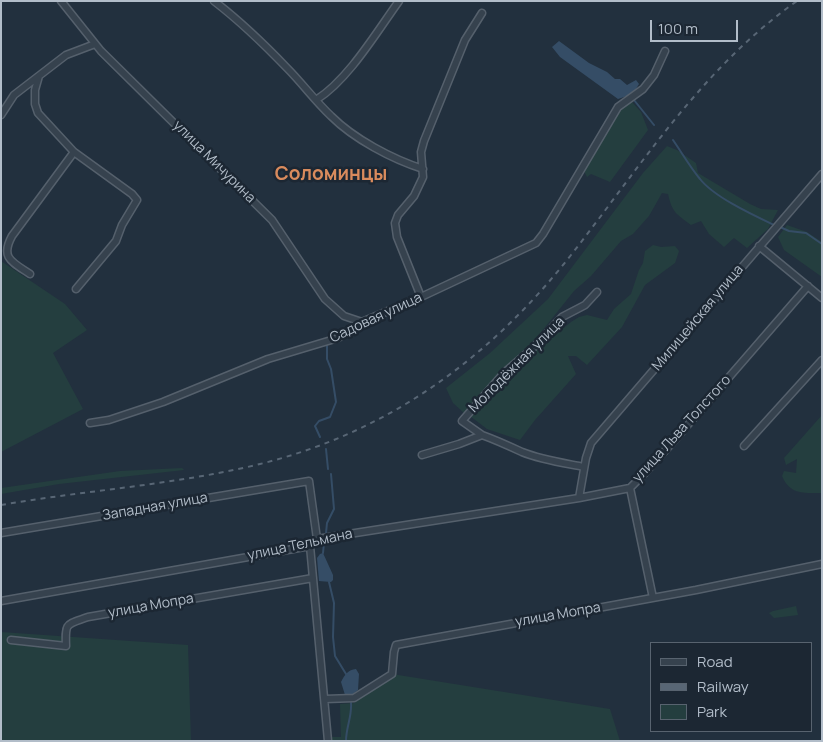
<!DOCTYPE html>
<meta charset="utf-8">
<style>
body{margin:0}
#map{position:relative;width:823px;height:742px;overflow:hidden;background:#22303e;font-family:Manrope,sans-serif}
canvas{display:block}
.frame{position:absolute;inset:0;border:2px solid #b2bdc9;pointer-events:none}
.legend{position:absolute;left:650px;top:642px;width:162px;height:90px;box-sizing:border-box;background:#1c2733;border:1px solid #58636f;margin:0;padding:6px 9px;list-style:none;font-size:15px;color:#b2bdc9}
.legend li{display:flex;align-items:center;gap:10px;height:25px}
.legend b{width:25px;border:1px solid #58636f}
.scale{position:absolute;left:650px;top:20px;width:88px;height:22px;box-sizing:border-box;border:2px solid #b2bdc9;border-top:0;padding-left:6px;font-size:15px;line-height:18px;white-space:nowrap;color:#b2bdc9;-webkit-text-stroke:4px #1c2733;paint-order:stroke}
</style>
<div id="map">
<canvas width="823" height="742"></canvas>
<div class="frame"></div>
<ul class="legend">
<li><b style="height:6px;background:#36424e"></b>Road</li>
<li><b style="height:6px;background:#586675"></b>Railway</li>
<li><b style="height:14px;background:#243e3f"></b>Park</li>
</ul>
<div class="scale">100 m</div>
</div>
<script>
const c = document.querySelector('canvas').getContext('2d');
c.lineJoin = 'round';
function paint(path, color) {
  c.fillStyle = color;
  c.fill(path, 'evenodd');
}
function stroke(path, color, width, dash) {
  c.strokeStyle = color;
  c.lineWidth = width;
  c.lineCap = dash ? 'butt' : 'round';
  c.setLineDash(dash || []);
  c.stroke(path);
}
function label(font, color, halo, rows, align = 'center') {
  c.font = font + ' Manrope,sans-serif';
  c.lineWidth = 5;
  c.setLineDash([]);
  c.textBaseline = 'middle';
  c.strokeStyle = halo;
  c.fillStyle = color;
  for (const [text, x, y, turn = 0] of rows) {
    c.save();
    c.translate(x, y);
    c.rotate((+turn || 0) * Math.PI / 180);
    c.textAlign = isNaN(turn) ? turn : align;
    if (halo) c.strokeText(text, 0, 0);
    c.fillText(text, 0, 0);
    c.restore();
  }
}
paint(new Path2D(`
 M631,101l10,11 7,18 -38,52 -19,-8 -4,3 -3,-6 36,-60z
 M667,146l10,4 19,13 2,10 52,31 11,5 17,1 -10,19 -21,19 -13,-10 -10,9 -15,-13 -8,-13 -10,4c-15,-11 -19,-13 -23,-31l-6,-1 -13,23 -16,18 -12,7 -30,35 -17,15 -36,45 -74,77 -11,-10 -7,-15 44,-35 58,-54 95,-126z
 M787,225l20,7 15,10v35l-38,-27 -6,-13z
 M653,245l8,2 14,-1 4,5 -4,12 -30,22 -23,42 -35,38 -11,-9h-8l8,18 -41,46 -15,20 -33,-11 -17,-13 22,-21 36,-41 21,-14 22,-18 8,-5 8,-2 20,5 7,-11 17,-15 8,-24 4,-7 2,-12z
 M1,261l64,43 22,26 -34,23 30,56 -82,43z
 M822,415v78c-18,0 -32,2 -40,-17l2,-5 12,2 1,-14 -11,6 -2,-7z
 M182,468l2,2 -125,14 -58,10v-6l119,-17z
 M796,606l2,9 -24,3 -5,-5 4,-2z
 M1,632l187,13 3,96h-190z
 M392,674l218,35 10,32h-292v-4h13l-1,-33 14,-1z`), '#243e3f');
paint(new Path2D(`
 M559,41l30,22 18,9 8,7h5l7,6 9,-5 3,4 -6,10 -15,5 -58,-42 -8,-10z
 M323,553l10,22v5l-2,2 -12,-1 -2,-23 3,-4z
 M356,669l3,5 -1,16 -5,4 -8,1 -4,-13c4,-8 7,-12 15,-13z`), '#354d66');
stroke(new Path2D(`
 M634,100l20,25
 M673,140c9,13 17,27 27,39 14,18 53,36 74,46
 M780,227l9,4 17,2 16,11
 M320,437l-5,-11 4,-5 11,-4 6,-15 -5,-33 -4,-10v-13
 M326,449l2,20
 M326,533l1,-10 7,-14 -3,-35
 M323,553l1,-10
 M329,582l5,21 -1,34 2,19 11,18
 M346,741c0,-14 6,-24 5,-38`), '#354d66', 2);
const street = new Path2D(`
 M61,1l40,50 171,169 53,79 19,17 18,6
 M214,1c26,20 50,43 73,67 15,15 28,33 44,48 23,23 61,43 92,53
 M39,76l-4,14v14l3,9 36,39 58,42 5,6 -15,25 -6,16 -40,48
 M316,100c32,-20 60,-67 83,-99
 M1,115l13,-20 52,-40 29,-11
 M759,246l63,52
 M30,274c-18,-12 -30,-16 -18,-38l62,-84
 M421,297l-24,-60 -2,-14 3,-8 16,-19 9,-19 -2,-25 3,-11 41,-101 17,-27
 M90,423l19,-3 54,-18 105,-43 70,-21 24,-16 59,-25 115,-54 7,-9 75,-127 25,-18 11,-14 11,-24
 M482,435l-20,-14 42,-48 28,-24 30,-32 23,-12 12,-13
 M744,446l78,-86
 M422,455l37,-11 23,-9c14,5 27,11 40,17 20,8 42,11 62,15
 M579,498l7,-40 5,-15 231,-269
 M1,533l308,-52 8,58
 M310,546l18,195
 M653,598l-23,-110 13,-13 29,-32 136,-157
 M1,601l309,-55 7,-7 262,-41 51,-10
 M11,640l55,6c-1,-24 0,-21 22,-29l225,-39
 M325,699l29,-1 38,-24 2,-22 2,-7 300,-55 126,-26`);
stroke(street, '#55606c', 9);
stroke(street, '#36424e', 6);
stroke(new Path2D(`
 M1,505c86,-15 174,-20 259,-41 129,-32 230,-106 311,-209 70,-89 131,-187 226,-254`), '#586675', 2, [5, 5]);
label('14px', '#b2bdc9', '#1c2733', [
 ["улица Мичурина",214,162,45],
 ["Садовая улица",376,318,-25],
 ["Милицейская улица",698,318,-50],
 ["Молодёжная улица",517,365,-45],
 ["улица Льва Толстого",682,429,-48],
 ["Западная улица",155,507,-10],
 ["улица Тельмана",300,545,-12],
 ["улица Мопра",151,606,-10],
 ["улица Мопра",558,615,-10]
]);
label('bold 19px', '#d98b5d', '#1c2733', [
 ["Соломинцы",331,175]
]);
</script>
